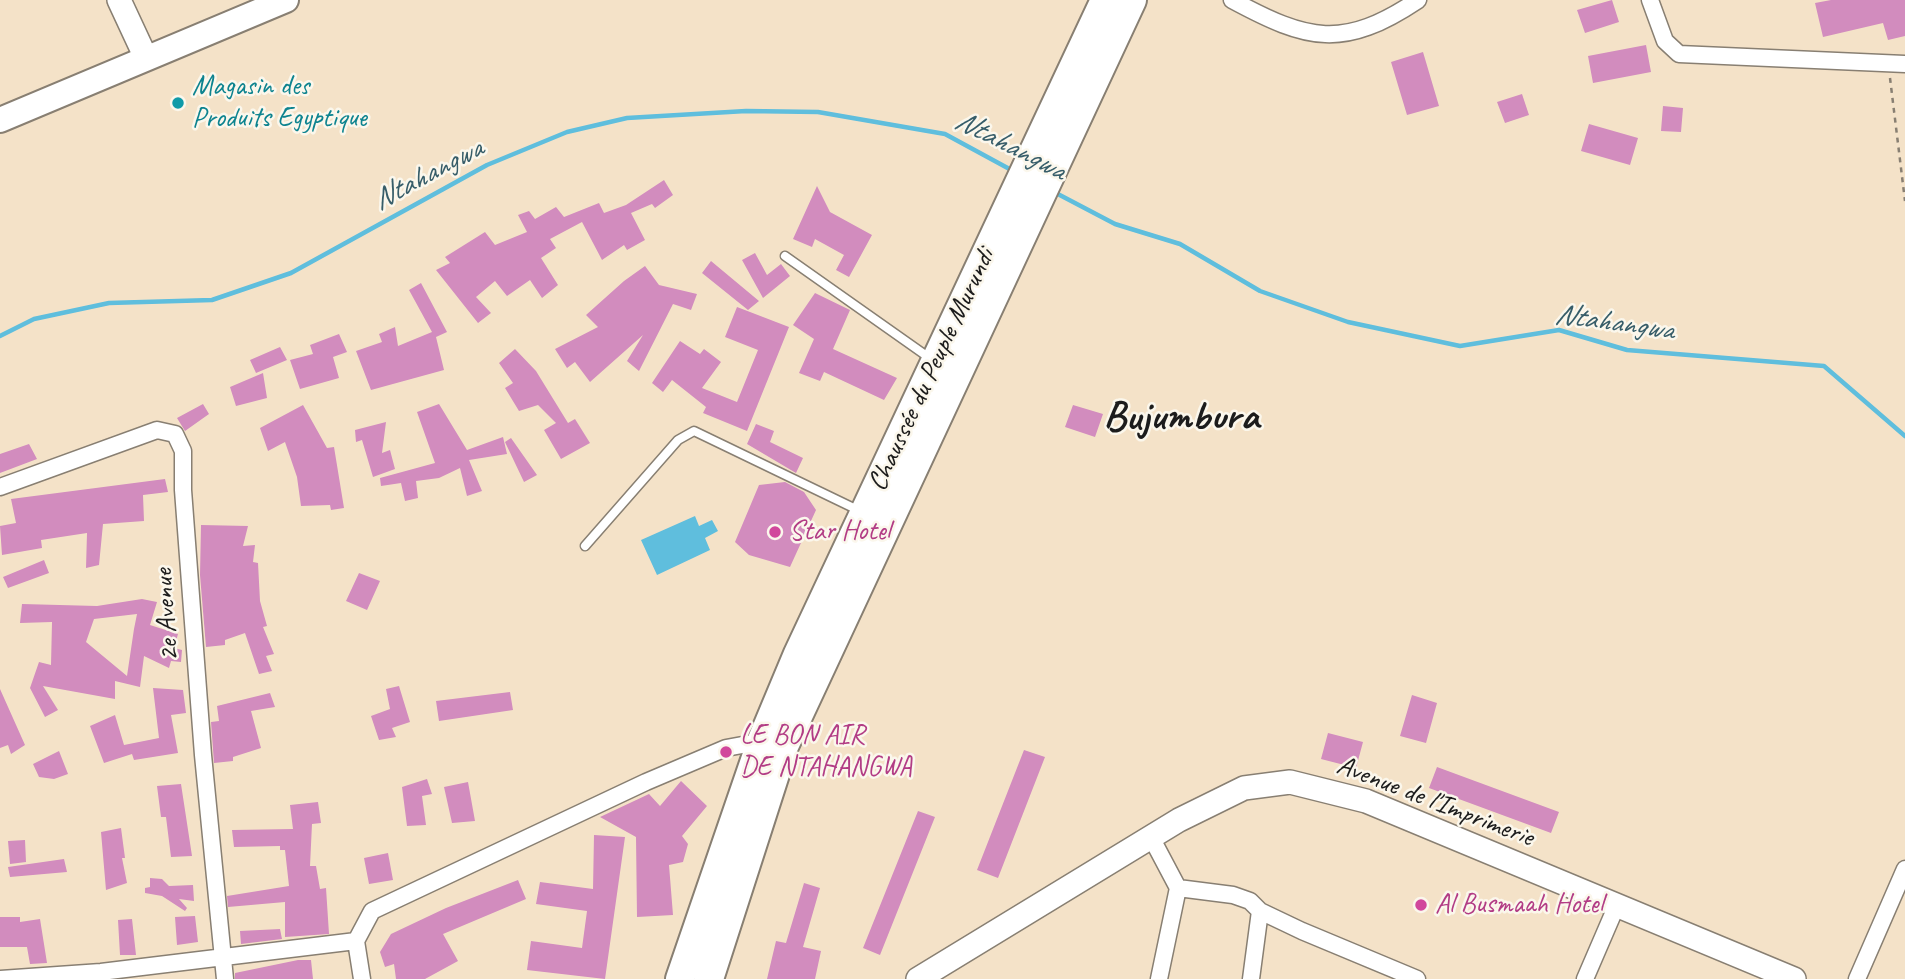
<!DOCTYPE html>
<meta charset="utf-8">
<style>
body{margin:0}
canvas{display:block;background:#f4e2c8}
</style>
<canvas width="1905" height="979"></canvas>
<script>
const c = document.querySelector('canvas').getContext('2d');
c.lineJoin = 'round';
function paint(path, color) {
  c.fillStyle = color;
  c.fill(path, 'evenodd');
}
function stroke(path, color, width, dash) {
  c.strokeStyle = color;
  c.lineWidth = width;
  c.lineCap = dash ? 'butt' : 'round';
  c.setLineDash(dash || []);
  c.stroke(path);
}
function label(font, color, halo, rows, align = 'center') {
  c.font = font + ' Caveat,sans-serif';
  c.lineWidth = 5;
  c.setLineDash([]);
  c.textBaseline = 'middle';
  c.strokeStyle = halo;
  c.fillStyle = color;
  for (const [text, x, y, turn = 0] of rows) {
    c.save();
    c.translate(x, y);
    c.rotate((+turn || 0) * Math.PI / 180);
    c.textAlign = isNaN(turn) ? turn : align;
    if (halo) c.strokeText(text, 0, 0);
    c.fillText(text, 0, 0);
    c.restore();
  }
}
paint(new Path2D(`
 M695,516l4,10 13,-6 6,11 -13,7 5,12 -53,25 -16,-35z`), '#5fbedd');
stroke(new Path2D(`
 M1054,192l61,32 65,20 80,47 88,31 112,24 99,-16 68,20 197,16 81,70
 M0,336l34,-17 75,-16 103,-3 79,-27 196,-108 80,-33 60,-14 119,-7 72,1 127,22 70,38`), '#5fbedd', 4.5);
paint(new Path2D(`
 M1612,0l7,22 -34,11 -8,-23z
 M1831,0h74v36l-17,4 -5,-17 -60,14 -8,-34z
 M1646,45l5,27 -58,11 -5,-27z
 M1423,52l16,54 -32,9 -16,-53z
 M1522,94l7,21 -24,8 -8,-21z
 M1663,106l20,2 -2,24 -20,-1z
 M1589,124l49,14 -8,27 -49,-14z
 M664,180l9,15 -18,13 -3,-4 -21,9 14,27 -18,10 -3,-5 -22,15 -20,-38 -32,17 6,9 -15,10 17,27 -16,13 -12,-18 -23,16 -12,-15 -19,16 15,16 -13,10 -42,-53 14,-7 -5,-6 40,-25 10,13 32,-13 -9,-17 11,-4 6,8 21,-12 8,10 35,-14 5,10 22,-8z
 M817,186l13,26 42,23 -23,42 -13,-7 8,-15 -29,-16 -3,8 -19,-8z
 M755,253l12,22 14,-11 9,12 -27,22 -21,-38z
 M711,261l48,40 -11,9 -46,-37z
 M645,266l14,19 38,9 -6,16 -18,-6 -34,67 -12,-10 16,-26 -53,47 -15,-20 -8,6 -12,-19 43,-22 -12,-12 38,-34z
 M421,283l26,49 -11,5 8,33 -73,20 -15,-39 26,-9 -3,-8 16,-7 3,19 34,-14 -23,-42z
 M815,293l35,17 -17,39 64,29 -13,22 -60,-28 -4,9 -21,-8 15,-34 -21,-14z
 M737,307l52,20 -42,104 -44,-18 3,-6 -34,-27 -9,12 -11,-9 28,-42 20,13 4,-5 17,13 -19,26 35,14 21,-52 -33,-13z
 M339,334l8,18 -14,5 6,21 -39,11 -10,-29 23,-6 -3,-9z
 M280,347l7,13 -31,13 -6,-13z
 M515,349l21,22 32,52 7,-4 15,24 -29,16 -17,-29 12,-7 -18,-18 -19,6 -14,-23 8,-5 -14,-20z
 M263,373l4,25 -31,8 -6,-19z
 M203,404l6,10 -24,17 -8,-13z
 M439,404l28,46 36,-13 4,17 -38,6 13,31 -15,5 -7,-28 -21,10 -23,3 2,17 -13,3 -4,-18 -20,3 -1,-8 55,-15 -18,-51z
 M303,405l24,43 7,-1 10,61 -13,2 -1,-5 -29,1 -4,-29 -12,-35 -17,9 -8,-23z
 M1073,405l30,9 -8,23 -30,-10z
 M386,422l-4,31 8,-3 5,19 -22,8 -11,-37 -6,2 -1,-12z
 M756,424l18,7 -4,11 33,16 -7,15 -49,-29z
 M511,438l26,37 -13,7 -19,-40z
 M29,444l8,15 -37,14v-19z
 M165,479l3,13 -25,3 1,26 -41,3 -4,41 -13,3 1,-35 -46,7 1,8 -40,7 -2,-29 16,-3 -5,-24z
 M785,482l19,10 12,18 -26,57 -41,-12 -14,-13 24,-57z
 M201,525l47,1 -5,20 12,-1 -2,17 5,1 2,38 7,25 -4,1 11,27 -8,2 6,15 -13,3 -14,-41 -20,7v5l-19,2 -6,-72z
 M44,560l5,13 -41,15 -5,-11z
 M359,573l21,8 -13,29 -21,-9z
 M142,599l15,3 -7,23 28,9 -4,14 8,2 -1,12 -10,-1 -2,7 -25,-12 -4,31 -25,-6v18l-72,-13 15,24 -13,7 -15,-29 9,-26 12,3 1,-43 -32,1 2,-19 75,2zM137,614l-3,15 -7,47 -41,-34 8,-23z
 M399,686l11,36 -18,6 4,9 -17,3 -8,-24 19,-7 -4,-20z
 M153,688l30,2 3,23 -15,2 7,38 -44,7 -2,-6 -28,9 -14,-37 25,-11 9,30 35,-7z
 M0,689l25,56 -14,9 -3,-9 -8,3z
 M510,692l3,18 -74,11 -3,-20z
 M270,693l5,14 -24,4 10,37 -28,9v4l-19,2 -3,-41 8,-1 -2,-15z
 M1412,695l25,8 -11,40 -26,-7z
 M1328,733l35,9 -7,26 -35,-9z
 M1024,750l21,7 -47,121 -21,-8z
 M59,751l9,23 -14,5 -15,-2 -6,-13z
 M1437,767l122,45 -8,21 -122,-45z
 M427,779l5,15 -10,2 4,29 -19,1 -5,-39z
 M681,781l26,25 -25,30 6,8 -5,18 -14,3 4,50 -36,2 -1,-80 -36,-20 49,-23 11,12z
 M468,782l7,39 -23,2 -8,-36z
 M181,784l11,72 -21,1 -5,-40h-5l-4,-31z
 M318,802l3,21 -9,1 -2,42h6l4,23 6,-1 3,46 -44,3v-35l-57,5 -1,-11 62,-10 -4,-36h-5v-4l-46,1 -2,-17 61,-1 -3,-24z
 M918,811l17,6 -55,138 -17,-7z
 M121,828l4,30h-3l5,25 -21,7 -5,-58z
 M594,835l31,2 -20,142 -78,-9 4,-29 51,7 5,-37 -51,-7 4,-22 53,7z
 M25,840l1,22 -16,2 -2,-23z
 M388,853l5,27 -24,4 -5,-26z
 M64,859l3,13 -57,5 -2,-10z
 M150,878l12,1 7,7 24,-1 1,16 -15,-2 8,9 -2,3 -23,-15 -17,-3v-5l5,-1z
 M518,880l8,19 -83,35 15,27 -33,18h-29l-2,-15 -9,3 -5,-15 11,-18 55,-26z
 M804,883l16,5 -17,59 18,4 -6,28h-48l9,-38 10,2z
 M195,916l3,26 -21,3 -2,-28z
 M0,917h20v5l20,-3 7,44 -17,1 -3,-17h-27z
 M132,919l4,36h-16l-2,-35z
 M280,929l2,10 -41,5 -1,-13z
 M298,960h13l2,19h-78v-6z`), '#d28cbe');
const lane = new Path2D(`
 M785,256l146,103
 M585,546l93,-106 16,-9 166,80`);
const street = new Path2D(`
 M1232,0c76,41 111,50 186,0
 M1650,0l15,41 14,13 226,10
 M0,487l157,-57 18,4 8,17v39l20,265 22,224
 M1151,837l27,51 -19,91
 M1178,888l55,7 17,6 10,10 42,20 115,48
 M356,941l6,38
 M0,979l101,-7 255,-31 16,-30 274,-129 80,-34 38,-7
 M1251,979l9,-68
 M1585,979l31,-72
 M1857,979l48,-110`);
const secondary = new Path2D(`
 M119,0l27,58
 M918,979l261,-159 65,-32 46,-6 76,19 428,178`);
const primary = new Path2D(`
 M0,120l286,-120`);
const highway = new Path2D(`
 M680,979l82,-239 36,-86 307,-654
 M709,979l75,-233 348,-746`);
stroke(lane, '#887f72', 11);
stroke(street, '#887f72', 19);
stroke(secondary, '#887f72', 26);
stroke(primary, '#887f72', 28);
stroke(highway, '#887f72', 32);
stroke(new Path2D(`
 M1890,78l15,123`), '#887f72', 2.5, [5, 5]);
stroke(lane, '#fff', 8);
stroke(street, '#fff', 16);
stroke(secondary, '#fff', 23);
stroke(primary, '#fff', 24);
stroke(highway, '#fff', 28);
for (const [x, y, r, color] of [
 [178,103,7,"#0f9aa8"],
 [775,532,7,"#d1479c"],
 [726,752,7,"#d1479c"],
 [1421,905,7,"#d1479c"]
]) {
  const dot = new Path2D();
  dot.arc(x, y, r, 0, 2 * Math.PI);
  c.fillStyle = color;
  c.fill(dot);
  stroke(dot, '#fbf7ec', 2.5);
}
label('28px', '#0d838f', '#fbf7ec', [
 ["Magasin des",192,87],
 ["Produits Egyptique",192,119]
], 'left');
label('28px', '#1c1c1c', '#fbf7ec', [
 ["Chaussée du Peuple Murundi",932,370,-65],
 ["2e Avenue",167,615,-94],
 ["Avenue de l'Imprimerie",1435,802,21]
]);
label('28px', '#b23c85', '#fbf7ec', [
 ["Star Hotel",789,532],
 ["LE BON AIR",740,736],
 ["DE NTAHANGWA",740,768],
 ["Al Busmaah Hotel",1435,905]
], 'left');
label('italic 30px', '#375d69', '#fbf7ec', [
 ["Ntahangwa",1010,146,27],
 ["Ntahangwa",428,175,-28],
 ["Ntahangwa",1614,323,8]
]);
label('bold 42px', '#1c1c1c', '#fbf7ec', [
 ["Bujumbura",1181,418]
]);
</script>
